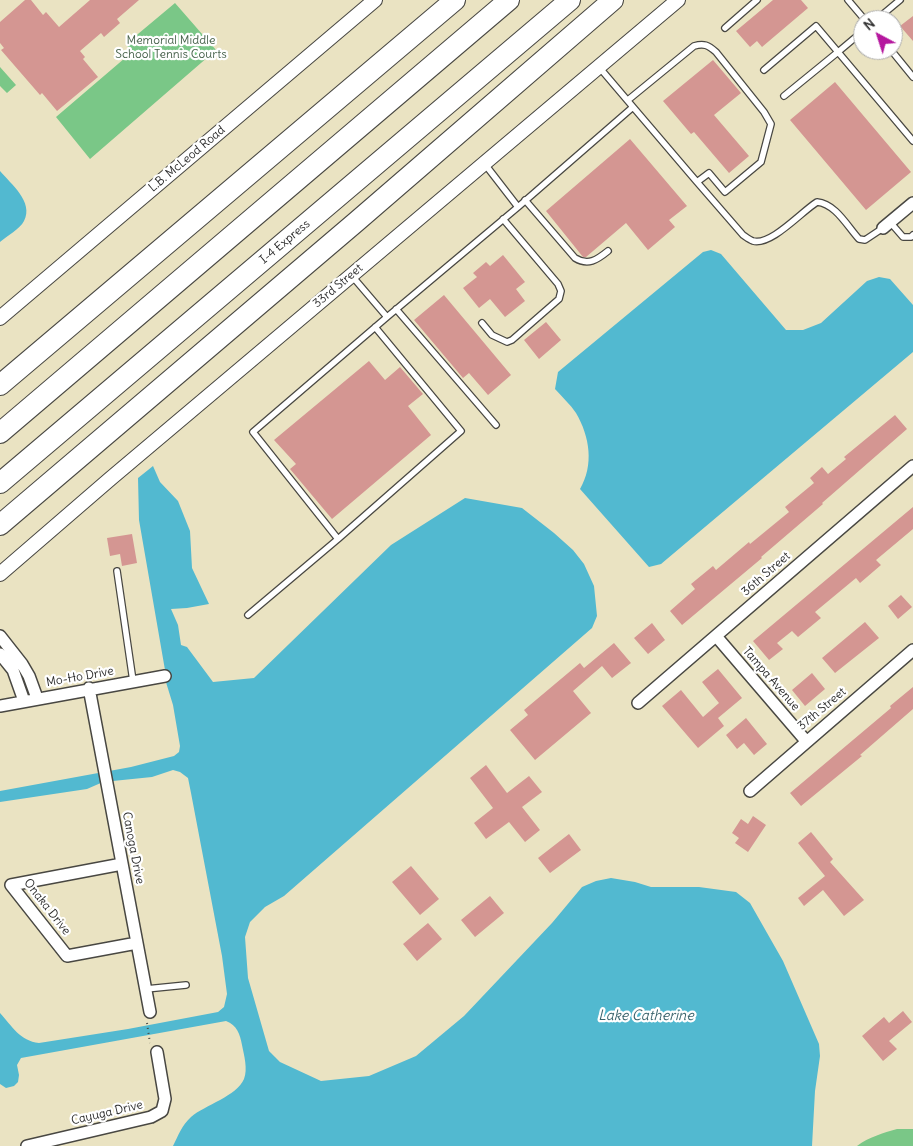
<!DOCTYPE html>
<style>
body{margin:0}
#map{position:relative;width:913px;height:1146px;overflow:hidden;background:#eae3c2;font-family:Delius,sans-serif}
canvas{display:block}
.north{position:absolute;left:853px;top:10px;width:50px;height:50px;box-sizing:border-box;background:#fff;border:1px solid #aaa;border-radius:50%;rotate:320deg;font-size:14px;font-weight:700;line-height:20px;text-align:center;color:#2b2b2b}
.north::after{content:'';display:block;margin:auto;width:18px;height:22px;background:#b5179e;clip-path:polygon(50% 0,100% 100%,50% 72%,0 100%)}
</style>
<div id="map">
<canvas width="913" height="1146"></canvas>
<div class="north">N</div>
</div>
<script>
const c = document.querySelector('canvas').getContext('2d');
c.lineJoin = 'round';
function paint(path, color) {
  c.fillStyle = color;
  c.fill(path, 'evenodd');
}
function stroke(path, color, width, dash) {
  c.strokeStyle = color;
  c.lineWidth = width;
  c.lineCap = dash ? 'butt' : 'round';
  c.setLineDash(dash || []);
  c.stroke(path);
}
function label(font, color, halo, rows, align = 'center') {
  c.font = font + ' Delius,sans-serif';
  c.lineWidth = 4.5;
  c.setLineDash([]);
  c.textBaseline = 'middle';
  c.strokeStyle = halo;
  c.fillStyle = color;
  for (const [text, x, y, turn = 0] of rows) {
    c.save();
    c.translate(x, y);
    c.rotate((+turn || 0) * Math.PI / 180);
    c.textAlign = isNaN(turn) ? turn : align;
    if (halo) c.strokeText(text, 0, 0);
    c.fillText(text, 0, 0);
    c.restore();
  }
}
paint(new Path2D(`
 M175,3l41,47 -126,109 -34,-42 76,-65 -6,-8z
 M0,67l16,18 -9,8 -7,-7z
 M897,1129h16v17h-56c12,-9 26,-13 40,-17z`), '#7ac787');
paint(new Path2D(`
 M0,171c11,13 34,31 24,50 -4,8 -17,15 -24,21z
 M711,250l10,4 65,76h17l18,-7 46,-42 12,-4 11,2 23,26v47l-252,212 -12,3 -69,-78c14,-24 10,-52 -4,-76 -6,-9 -14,-16 -21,-24l3,-17 145,-120z
 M153,466l7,16 18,19 12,30 2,37 17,36 -22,4 -16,1 7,16 3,20 6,2 26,35 41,-4 137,-133 74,-47 57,10 32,25 19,17 11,14 10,22 3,30 -5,12 -308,268 -19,11 -15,15 -5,15 3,41 21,73 11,11 41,19 48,-5 47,-20 48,-40 88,-93 30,-36 14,-6 15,-3 24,4 16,5h48l37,5 14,11 33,58 36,83 1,12 -5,35 -3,55h-639c5,-10 9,-21 18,-29 14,-12 46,-21 53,-38 4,-10 0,-24 -2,-34 -2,-11 -5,-20 -16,-24l-205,37 -4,7 2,10 -1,7 -4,4 -8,2 -6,-4v-71c12,13 20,28 39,30l89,-14 90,-17 6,-5 3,-13 -5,-38 -31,-163 -3,-15 -8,-6 -7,-2 -21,7 -49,5 -16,7 -87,13v-11l131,-24 43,-11 5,-4 1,-6 -7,-41 -8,-26v-9l-26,-150 -1,-42z`), '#52b9d0');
paint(new Path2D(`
 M25,0h6l12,15 3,-3 13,15 31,-27h49l-22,19 3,4 -16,14 -3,-4 -21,18 5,6 -2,2 15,18 -41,34 -15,-18 -2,2 -39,-45 3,-2 -4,-5v-21z
 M773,0h28l7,8 -46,39 -5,-6 -7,6 -14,-16z
 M913,16v25l-13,-15z
 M713,60l28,33 -27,22 35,41 -20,17 -35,-41 -3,2 -28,-33z
 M835,82l76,90 -45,38 -76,-90z
 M630,139l57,67 -18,14 6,7 -27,23 -22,-27 -40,34h-3l-37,-46z
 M503,255l22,27 -9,7 9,12 -20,16 -15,-18 -11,9 -16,-20 14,-11 -4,-4 13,-11 4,4z
 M444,295l67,80 -23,20 -19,-22 -6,5 -49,-58z
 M546,322l15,18 -22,19 -15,-19z
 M369,361l16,19 15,-13 23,27 -15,12 23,29 -99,84 -42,-50 6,-5 -22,-24z
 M895,415l12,14 -85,74 1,1 -62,53 1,1 -80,67 -12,-14 25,-22 -4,-5 22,-18 3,4 33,-28 1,2 39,-32 -4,-5 29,-24 -4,-5 12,-11 6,7 18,-15 -2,-2z
 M913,507v22l-37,31 5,5 -21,18 -4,-5 -41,34 6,6 -23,19 -6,-6 -15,12 6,6 -14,11 -16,-19z
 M132,534l5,29 -15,3 -2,-12 -10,2 -3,-18z
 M901,595l11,12 -14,12 -10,-13z
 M865,622l14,16 -44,35 -13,-15z
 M652,623l13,17 -17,14 -14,-16z
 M614,643l17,20 -19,15 -10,-12 -29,25 18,22 -56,47 -25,-30 18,-15 -4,-5 56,-47 4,5z
 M718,669l24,29 -24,20 6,8 -26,22 -36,-42 19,-16 22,27 16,-14 -17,-21z
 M812,673l13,16 -20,17 -13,-16z
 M913,687v22l-53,46 2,1 -61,50 -11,-13 101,-85 -1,-2z
 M746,718l21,26 -13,11 -10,-12 -7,6 -11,-14z
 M486,765l21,28 22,-17 13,16 -20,15 18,23 -15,12 -16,-20 -23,17 -12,-16 19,-15 -23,-30z
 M753,816l13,9 -18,27 -13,-9 4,-5 -7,-5 9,-14 7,5z
 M811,832l22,27 -3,3 34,38 -20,16 -21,-26 -19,16 -6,-8 27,-22 -27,-33z
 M569,834l12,16 -31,23 -12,-15z
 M411,866l28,33 -19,16 -28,-33z
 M490,896l14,17 -29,24 -14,-17z
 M428,923l14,16 -25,22 -14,-17z
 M903,1011l9,11 -23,19 8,8 -14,12 -21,-25 22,-19 5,6z`), '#d49692');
const service = new Path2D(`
 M848,0l17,20
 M876,20l24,-20
 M725,28l32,-28
 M863,31l-25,21 75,89
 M891,50l22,27
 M764,70l52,-44 22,26 -54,44
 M628,100l66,-54c10,-3 14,-1 22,6l48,60 7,12 -10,38 -36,30 -16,-19 -12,9 -64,-75
 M697,182l46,53c3,2 7,5 10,6 18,5 48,-29 64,-39 19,2 30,24 42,37l6,1 18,-12
 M525,200l50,58c13,8 22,2 33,-7
 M518,207l115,-100 -34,-40
 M890,222l13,15h8l2,-2
 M352,276l35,41 131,-110 -34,-44
 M396,309l100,116
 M482,323l10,12 15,7 5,-2 47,-41 2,-8 -3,-7 -55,-65
 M338,539l123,-108 -86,-104
 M117,571l16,110
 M248,615l90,-76 -85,-107 134,-115
 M146,989l40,-4`);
const minor = new Path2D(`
 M883,228l30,-25
 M0,636l22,28 7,12 8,22
 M716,636l90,105
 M0,654l13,16 11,31
 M89,688l61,324
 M638,703l275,-237
 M0,706l165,-30
 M750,791l163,-141
 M122,864l-111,21 56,71 70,-13
 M27,1146l124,-29 11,-6 3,-12 -8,-47`);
const tertiary = new Path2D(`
 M0,318l375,-318
 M0,574l110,-95 568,-479`);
const motorway = new Path2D(`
 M0,385l455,-385
 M0,433l509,-433
 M0,483l570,-483
 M0,525l356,-303 257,-222`);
stroke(service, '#484742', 8);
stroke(minor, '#484742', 14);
stroke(tertiary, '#484742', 16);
stroke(motorway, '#484742', 22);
stroke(new Path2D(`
 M147,1023l3,20`), '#484742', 2, [1, 4]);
stroke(service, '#fff', 5.5);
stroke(minor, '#fff', 11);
stroke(tertiary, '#fff', 14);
stroke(motorway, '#fff', 20);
label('12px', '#47624b', '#fff', [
 ["Memorial Middle",171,41],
 ["School Tennis Courts",171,55]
]);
label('12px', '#2b2b2b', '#fff', [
 ["L.B. McLeod Road",187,159,-40],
 ["I-4 Express",285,242,-40],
 ["33rd Street",338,286,-40],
 ["36th Street",766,574,-41],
 ["Mo-Ho Drive",80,677,-10],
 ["Tampa Avenue",771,679,49],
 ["37th Street",822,709,-40],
 ["Canoga Drive",133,848,79],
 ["Onaka Drive",47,907,52],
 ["Cayuga Drive",107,1113,-13]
]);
label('italic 14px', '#3b646d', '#fff', [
 ["Lake Catherine",646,1016]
]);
</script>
